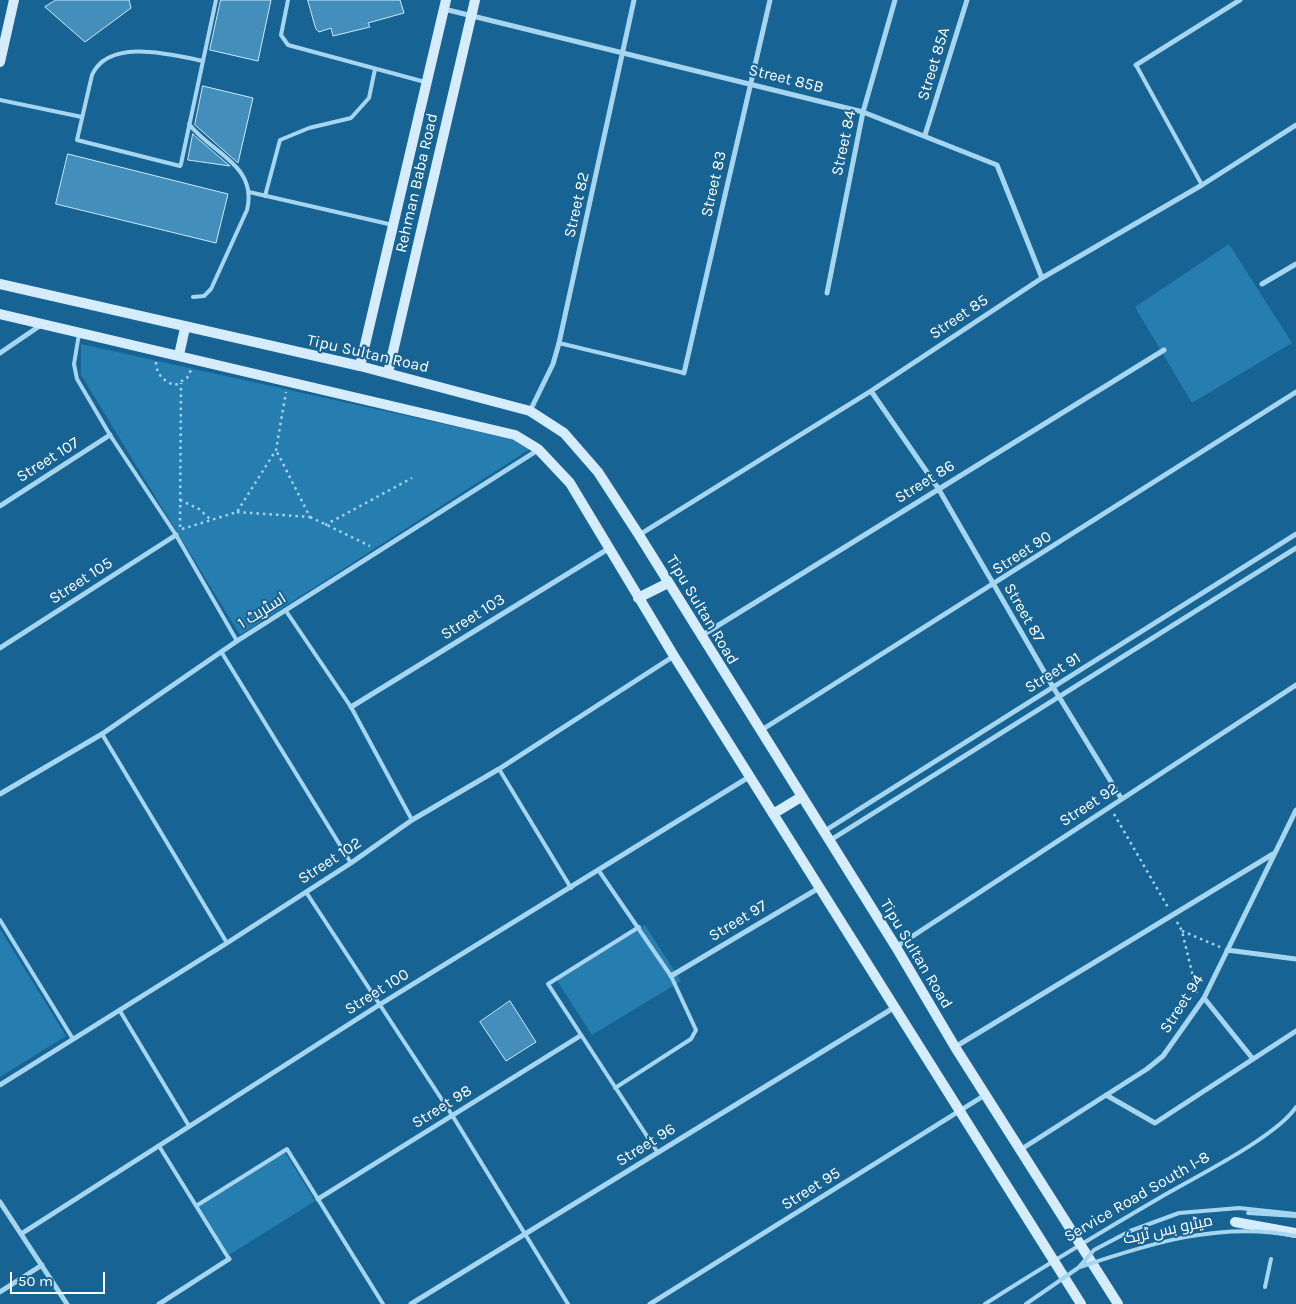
<!DOCTYPE html>
<meta charset="utf-8">
<style>
body{margin:0}
#map{position:relative;width:1296px;height:1304px;overflow:hidden;background:#176393;font-family:Karla,sans-serif}
canvas{display:block}
.scale{position:absolute;left:10px;top:1272px;width:95px;height:22px;box-sizing:border-box;border:2px solid #fff;border-top:0;padding-left:6px;font-size:15px;line-height:18px;white-space:nowrap;color:#fff;-webkit-text-stroke:4px #176393;paint-order:stroke}
</style>
<div id="map">
<canvas width="1296" height="1304"></canvas>
<div class="scale">50 m</div>
</div>
<script>
const c = document.querySelector('canvas').getContext('2d');
c.lineJoin = 'round';
function paint(path, color) {
  c.fillStyle = color;
  c.fill(path, 'evenodd');
}
function stroke(path, color, width, dash) {
  c.strokeStyle = color;
  c.lineWidth = width;
  c.lineCap = dash ? 'butt' : 'round';
  c.setLineDash(dash || []);
  c.stroke(path);
}
function label(font, color, halo, rows, align = 'center') {
  c.font = font + ' Karla,Cairo,sans-serif';
  c.lineWidth = 4;
  c.setLineDash([]);
  c.textBaseline = 'middle';
  c.strokeStyle = halo;
  c.fillStyle = color;
  for (const [text, x, y, turn = 0] of rows) {
    c.save();
    c.translate(x, y);
    c.rotate((+turn || 0) * Math.PI / 180);
    c.textAlign = isNaN(turn) ? turn : align;
    if (halo) c.strokeText(text, 0, 0);
    c.fillText(text, 0, 0);
    c.restore();
  }
}
paint(new Path2D(`
 M1229,244l63,99 -100,60 -57,-96z
 M81,344l430,95 19,10 -290,186 -159,-260z
 M645,925l36,56 -89,54 -36,-56z
 M0,929l66,107 -66,41z
 M285,1152l30,49 -86,54 -30,-49z`), '#267daf');
const building = new Path2D(`
 M56,0h73l2,8 -46,34 -40,-35z
 M221,0h50l-13,61 -48,-11z
 M308,0h92l4,13 -36,10 2,4 -37,9 -2,-8 -12,4 -3,-3z
 M203,86l50,12 -15,65 -43,-38z
 M193,134l3,3 34,29 -42,-6z
 M68,154l160,40 -12,49 -160,-39z
 M510,1001l26,41 -30,19 -26,-39z`);
paint(building, '#448ebc');
stroke(building, '#cdeafb', 1);
stroke(new Path2D(`
 M156,362c0,12 8,20 19,23l12,-7 4,-8
 M180,500l19,9 12,11
 M237,512l73,5 -34,-67
 M310,517l60,29
 M325,525l87,-47
 M180,527l1,-144
 M182,529l55,-17 39,-62 10,-58
 M1114,814l55,95
 M1177,922l5,9 15,62
 M1182,931l38,16`), '#a6d5f0', 2.5, [2.5, 4]);
stroke(new Path2D(`
 M288,0l-7,35 7,10 137,37
 M203,61c-30,-6 -94,-24 -111,14l-15,65 103,26 1,-2 35,-164
 M1136,65l66,120
 M0,100l82,17
 M189,124c23,30 69,41 58,86l-36,79 -7,7 -11,1
 M249,192l144,33
 M265,196l15,-56 29,-12 42,-10 18,-20 6,-29
 M79,334l-5,30 3,15 33,56 66,100 61,106
 M559,343l125,30
 M286,611l65,96 61,113
 M222,653l129,210
 M102,734l125,209
 M499,769l72,119
 M599,871l72,105 25,54 -5,9 -76,49
 M306,892l146,223 116,189
 M0,920l73,119
 M639,927l-91,57 110,169
 M120,1011l69,115
 M159,1146l70,113
 M196,1206l91,-57 96,155
 M1248,1213l48,3
 M1265,1287l6,-28
 M985,1304c58,-37 116,-72 176,-107 34,-20 115,-60 135,-90`), '#a6d5f0', 4);
stroke(new Path2D(`
 M444,9l419,103 134,53 45,113
 M1136,65l104,-65
 M925,135l42,-135
 M1262,284l34,-20
 M827,293l36,-181 32,-112
 M0,353l41,-28
 M684,373l86,-373
 M871,391l67,97 115,199 68,111
 M530,411l23,-47 6,-21 75,-343
 M0,506l110,-71
 M639,535l232,-144 171,-113 160,-93 94,-60
 M701,636l463,-286
 M0,648l176,-113
 M351,707l257,-158
 M760,731l536,-339
 M0,794l102,-60 135,-93 301,-191
 M823,832l473,-298
 M829,841l467,-293
 M896,947l400,-262
 M1227,950l69,9
 M671,976l148,-88
 M1204,998l49,61
 M955,1047l318,-193
 M0,1085l227,-142 124,-80 61,-43 87,-51 175,-113
 M1106,1095l49,28 141,-92
 M1020,1150l127,-81 16,-13 41,-58 92,-188
 M318,1199l262,-163
 M0,1202l67,102
 M21,1234l358,-229 370,-228
 M0,1292l42,-27
 M159,1304l70,-45
 M411,1304l484,-297
 M650,1304l335,-209`), '#a6d5f0', 5);
stroke(new Path2D(`
 M0,62l14,-62
 M0,284l360,82 170,45 34,22 34,39 41,63 257,412 59,100 163,257
 M0,314l515,121 23,14 32,34 104,173 407,648
 M179,355l6,-27
 M360,366l86,-366
 M388,373l87,-373
 M638,598l30,-15
 M773,814l28,-17
 M1235,1222l61,11`), '#d4ecfb', 10);
stroke(new Path2D(`
 M1080,1267c71,-24 141,-46 216,-31
 M1026,1304l52,-36 16,-18 36,-19 49,-18 60,-5 57,6`), '#a6d5f0', 4);
label('16px', '#fff', '#176393', [
 ["Street 85A",934,64,-73],
 ["Street 85B",786,79,14],
 ["Street 84",844,143,-78],
 ["Rehman Baba Road",417,183,-77],
 ["Street 83",714,184,-77],
 ["Street 82",577,205,-77],
 ["Street 85",959,317,-34],
 ["Tipu Sultan Road",368,354,13],
 ["Street 107",48,460,-32],
 ["Street 86",925,482,-32],
 ["Street 90",1022,553,-33],
 ["Street 105",81,581,-33],
 ["Tipu Sultan Road",702,610,59],
 ["اسٹریٹ 1",262,611,-32],
 ["Street 87",1024,613,60],
 ["Street 103",473,617,-32],
 ["Street 91",1053,673,-32],
 ["Street 92",1089,805,-33],
 ["Street 102",330,861,-33],
 ["Street 97",738,921,-31],
 ["Tipu Sultan Road",916,954,59],
 ["Street 100",377,992,-32],
 ["Street 94",1182,1004,-57],
 ["Street 98",442,1107,-32],
 ["Street 96",646,1145,-32],
 ["Street 95",811,1189,-32],
 ["Service Road South I-8",1137,1197,-30],
 ["میٹرو بس ٹریک",1168,1230,-12]
]);
</script>
